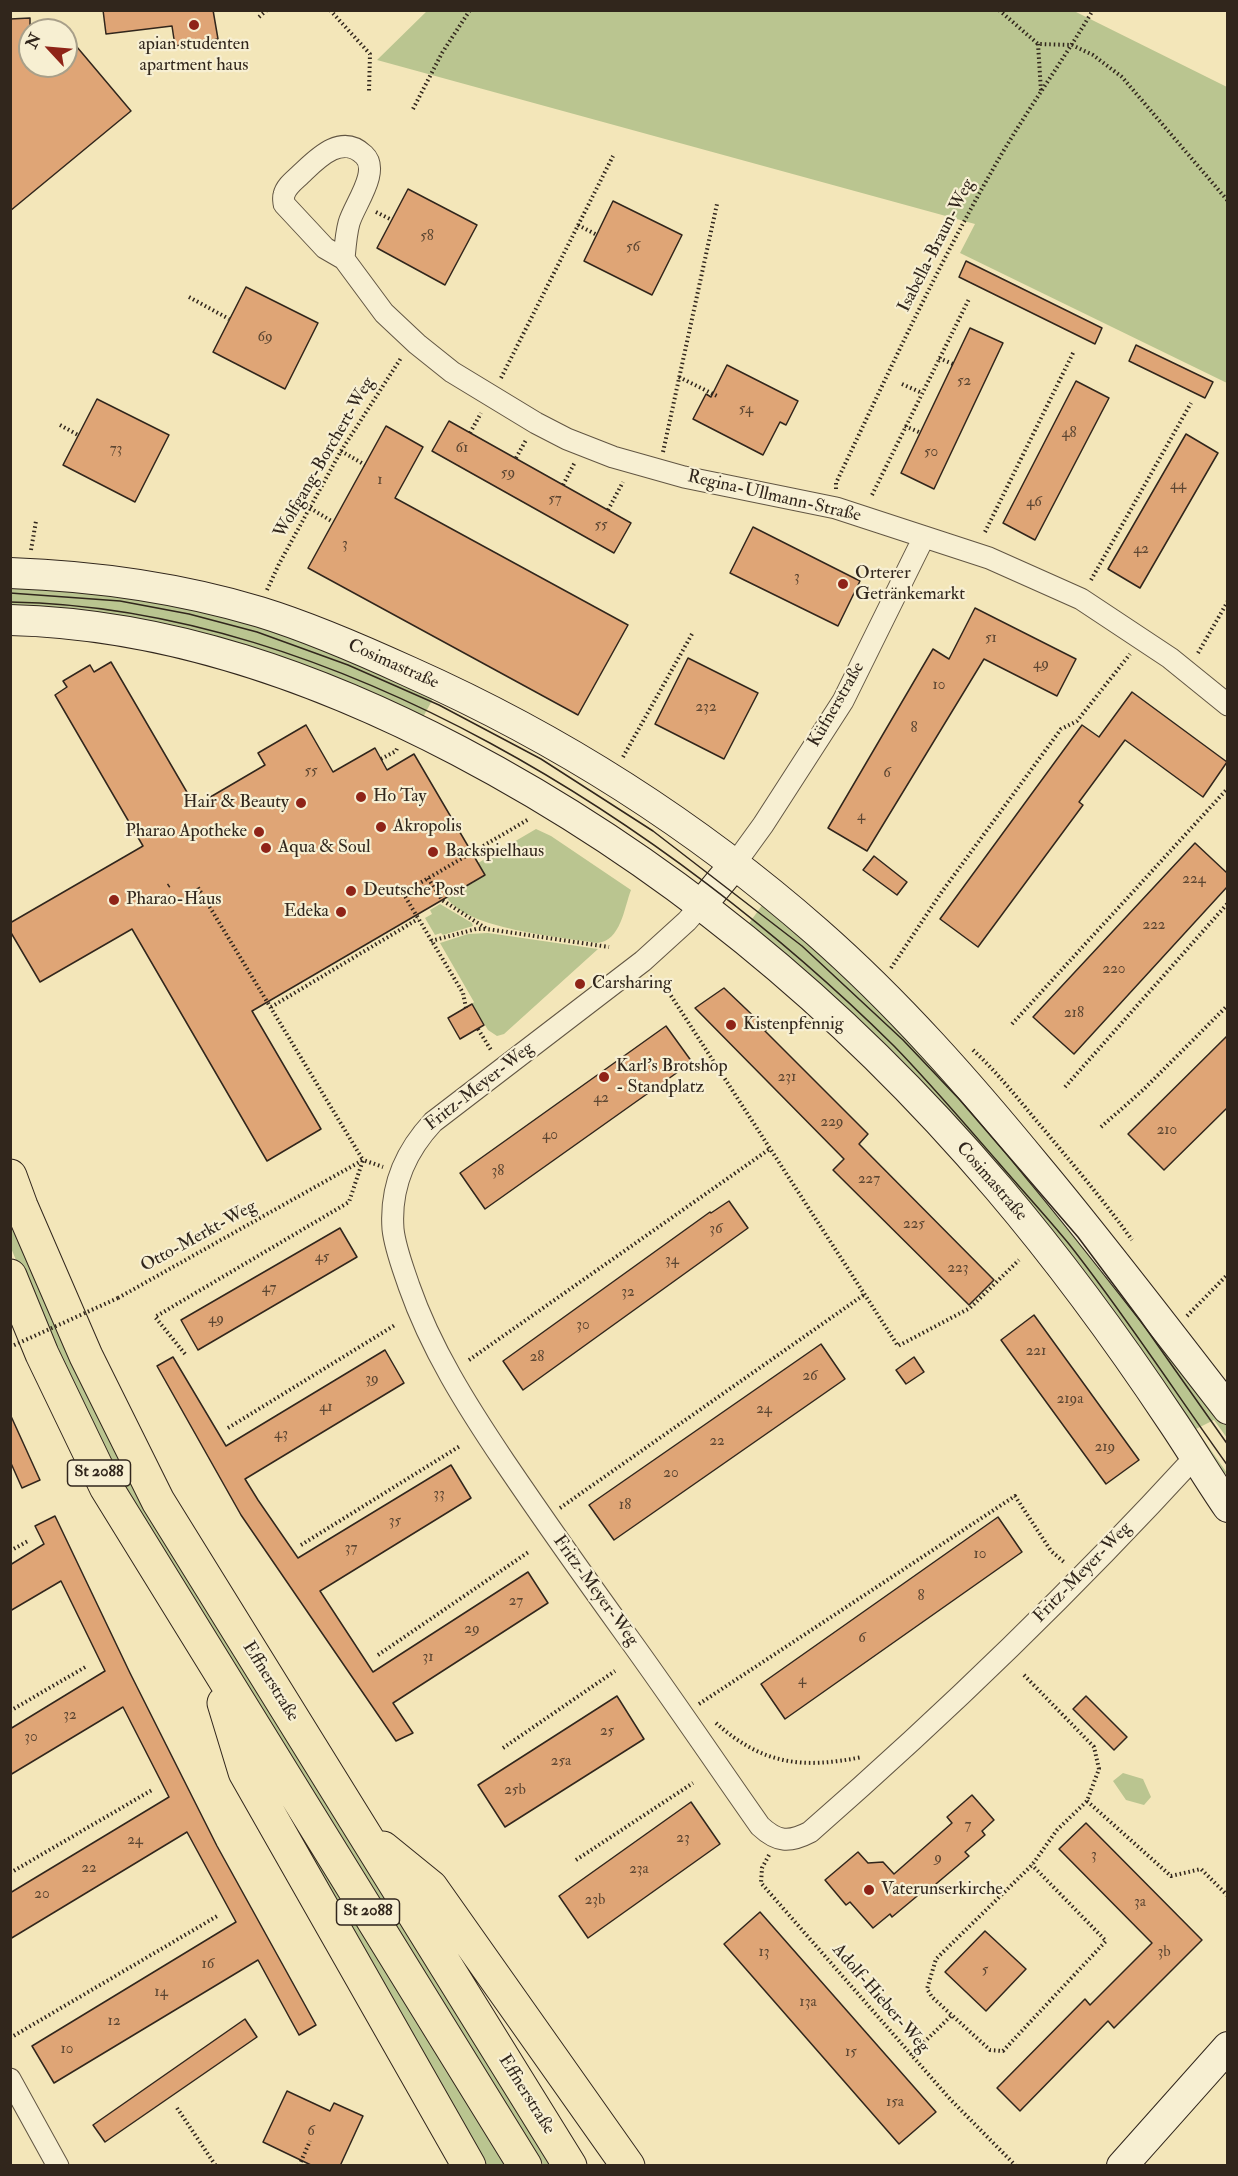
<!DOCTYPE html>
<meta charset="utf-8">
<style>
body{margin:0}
#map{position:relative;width:1238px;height:2176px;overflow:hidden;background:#f3e6b9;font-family:"IM FELL Double Pica",serif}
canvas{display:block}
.frame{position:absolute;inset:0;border:12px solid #31261c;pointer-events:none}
.north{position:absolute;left:18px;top:18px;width:60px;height:60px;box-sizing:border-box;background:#f7efd2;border:2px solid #a89f89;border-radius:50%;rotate:296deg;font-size:16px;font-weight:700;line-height:24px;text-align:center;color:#31261c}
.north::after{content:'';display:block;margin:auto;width:21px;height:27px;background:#8f2418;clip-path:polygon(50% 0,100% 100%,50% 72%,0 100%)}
</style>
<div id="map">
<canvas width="1238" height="2176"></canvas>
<div class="frame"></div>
<div class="north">N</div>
</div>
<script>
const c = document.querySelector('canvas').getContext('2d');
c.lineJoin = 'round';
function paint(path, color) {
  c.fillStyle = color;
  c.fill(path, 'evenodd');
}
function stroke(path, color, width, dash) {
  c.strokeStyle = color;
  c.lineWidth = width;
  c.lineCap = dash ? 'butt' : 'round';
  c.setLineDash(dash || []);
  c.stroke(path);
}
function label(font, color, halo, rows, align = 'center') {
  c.font = font + ' "IM FELL Double Pica",serif';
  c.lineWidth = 4.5;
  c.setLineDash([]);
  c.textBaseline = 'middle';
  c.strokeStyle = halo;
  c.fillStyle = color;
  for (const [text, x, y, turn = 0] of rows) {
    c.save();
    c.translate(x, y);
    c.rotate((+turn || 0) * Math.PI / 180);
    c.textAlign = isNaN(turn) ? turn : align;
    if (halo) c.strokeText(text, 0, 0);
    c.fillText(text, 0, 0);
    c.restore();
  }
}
paint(new Path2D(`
 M428,10l646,1 153,76v296l-267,-130 15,-29 -598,-164z
 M10,580l48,3 186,36 192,74 -15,28 -410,-111z
 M536,829l15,7 80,54c-7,18 -10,51 -34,53 -37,-6 -130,-14 -150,-45l38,-23 -7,-12z
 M766,900l189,181 272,342v15l-13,-18 -18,9 31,44 -9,4 -72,-110 -399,-441z
 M440,904l32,19 1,3 -30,9 -2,-2 -6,2 -10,-17 7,-4 -2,-4z
 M488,933l110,16 -94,85 -7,2 -9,-6 -16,-26 2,-2 -34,-59 28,-9z
 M10,1219l113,247 106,182 326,517h-11l-158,-250 -273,-445 -74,-154 -28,-68z
 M263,1772l149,240 99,153h-32z
 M1123,1773l20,6 8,18 -7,8 -18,-5 -13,-19z`), '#bac590');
const building = new Path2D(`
 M103,10h110l5,29 -43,7 -3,-20 -66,8z
 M30,18v48h36v-32l65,77 -121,100v-192z
 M408,189l69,36 -32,60 -68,-37z
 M613,201l69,34 -30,60 -68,-34z
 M966,261l136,67 -7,16 -136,-67z
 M246,287l72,36 -33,66 -72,-37z
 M970,328l33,15 -69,146 -33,-16z
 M1136,345l77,37 -8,16 -76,-37z
 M727,365l71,36 -12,24 -6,-3 -17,33 -70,-36 13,-25 5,3z
 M1076,381l33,17 -74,142 -32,-17z
 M97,399l72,36 -34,67 -72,-37z
 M449,421l182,102 -17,30 -182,-102z
 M386,426l37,21 -28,51 233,127 -50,90 -270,-147z
 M1186,434l32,19 -78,135 -32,-19z
 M753,527l107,54 -22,45 -108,-53z
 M975,608l101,51 -19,37 -73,-37 -117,192 -39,-23 105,-179 16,10z
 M688,658l70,35 -34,66 -69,-35z
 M111,662l84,144 70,-41 -7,-12 48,-28 27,47 42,-24 12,22 27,-16 71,121 -233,136 69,118 -54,32 -135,-232 -92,53 -30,-51v-8l133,-77 -88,-151 12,-8 -4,-6 27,-16 4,7z
 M1132,692l95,70 -24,35 -78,-57 -46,62 4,3 -105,142 -38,-28 142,-194 17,12z
 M1195,843l32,30v14l-153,167 -41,-37z
 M874,856l33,26 -10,13 -34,-25z
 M724,988l43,41 -2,2 103,103 -9,10 135,136 -25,25 -136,-135 11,-11 -149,-151z
 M472,1004l12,21 -24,14 -12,-21z
 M666,1026l26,36 -207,147 -25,-36z
 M1227,1036v72l-63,62 -36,-36z
 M729,1201l19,27 -225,162 -20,-29 207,-149 1,1z
 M340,1228l17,29 -159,93 -17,-30z
 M1034,1315l105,145 -33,24 -105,-144z
 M821,1344l24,35 -231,161 -25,-35z
 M385,1350l19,33 -159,96 13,21 40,58 153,-93 20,33 -151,93 53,81 155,-100 20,31 -155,100 20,30 -17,8 -155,-226 -84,-149 16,-9 53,89z
 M914,1357l10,15 -18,12 -10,-14z
 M10,1414l30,66 -18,8 -12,-27z
 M55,1516l75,157 87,173 99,179 -17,10 -41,-75 -204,123 -22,-37 204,-124 -49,-90 -177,107v-46l159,-96 -46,-90 -113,68v-46l95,-58 -44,-90 -51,30v-46l34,-21 -9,-18z
 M998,1517l24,35 -237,167 -24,-35z
 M617,1696l27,43 -139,88 -27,-42z
 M1086,1696l41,41 -13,13 -41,-41z
 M972,1795l22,25 -12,11 3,4 -20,17 4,4 -39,33 -2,-2 -36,30 -2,-3 -17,14 -23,-26 -4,3 -21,-25 33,-28 10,11 15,-1 11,12 58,-51 -5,-6z
 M691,1802l29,42 -132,94 -29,-42z
 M1086,1823l116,117 -88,88 -6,-7 -88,90 -23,-23 88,-89 5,6 62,-62 -93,-94z
 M760,1912l176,200 -37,32 -175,-200z
 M985,1931l41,38 -40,42 -41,-39z
 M245,2019l12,18 -152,105 -12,-17z
 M287,2091l43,20 4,-8 29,13 -23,50h-27l-50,-24z`);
paint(building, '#dfa576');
stroke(building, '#31261c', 1.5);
const street = new Path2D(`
 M344,259c1,-11 2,-25 5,-36 5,-18 32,-52 15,-68 -23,-22 -47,4 -63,19 -6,6 -15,12 -17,21 -1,3 0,6 0,9l41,44 19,11 40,54 33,31 35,28 84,51 31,16 46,18 71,20 152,31 153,50 92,41 89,59 58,47
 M734,865l29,-40 80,-124 81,-164
 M702,904l-15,17 -44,40 -210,161c-28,30 -43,65 -40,107 2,19 10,39 16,57 22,63 58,120 95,175 40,59 81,117 123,175 45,62 88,126 133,190 17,16 29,17 50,6 135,-118 264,-243 385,-375
 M10,2079l48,87`);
const secondary = new Path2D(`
 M10,573c84,3 170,15 250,39 52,16 102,38 150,60 148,66 285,153 407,260 81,71 152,152 220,235 66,79 128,161 191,242
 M10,620c159,4 310,58 449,131 209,110 386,257 539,437 63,74 120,152 174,233 19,28 36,57 56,86
 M702,904l32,-39
 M1122,2166l106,-119`);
const highway = new Path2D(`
 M10,1176l11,30 65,150 72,145 412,665
 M10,1276l32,78 64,133 419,679
 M224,1703l21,69 224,394
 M383,1848l48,39 197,279`);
stroke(street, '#625643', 23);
stroke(secondary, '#31261c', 32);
stroke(highway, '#31261c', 35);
stroke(new Path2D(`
 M330,10l40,44 -1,37
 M999,10l39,34 34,1 21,10 29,22 106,124
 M259,17l8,-7
 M1038,44l3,47
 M413,109l29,-56 28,-43
 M376,212l16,8
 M578,225l19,10
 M189,297l40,22
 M939,358l14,6
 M679,377l40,20
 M501,378l112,-222
 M902,384l20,9
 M60,425l18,10
 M905,426l16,7
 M470,433l11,-20
 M341,451l24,14
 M663,452l54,-248
 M516,458l10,-18
 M563,485l12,-23
 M836,489v-6c50,-105 99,-212 157,-314 31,-55 68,-105 100,-159
 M872,495l97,-196
 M310,508l23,14
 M608,510l15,-28
 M985,532l89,-181
 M31,550l5,-29
 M1091,580l100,-177
 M267,590l12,-26 62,-113 60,-93
 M1198,653l30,-52
 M623,757l69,-123
 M381,759l15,-8 2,-5
 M428,878l14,22 45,29 122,18
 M168,886l3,-2
 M431,941l45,-12h11
 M891,968l50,-75 120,-164 16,-8 53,-67
 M666,988l232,358 72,-38 49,-48
 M271,1007l147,-88
 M466,1008l-3,-15 -60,-100 126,-74
 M1012,1024l216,-236
 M478,1029l13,21
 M973,1050c27,25 49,54 73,82 29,35 59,70 86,108
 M1065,1087l163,-184
 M1101,1127l42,-37 85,-85
 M118,1298l245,-138 20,7
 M1187,1316l41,-42
 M185,1354l-30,-37 194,-115 14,-42 -166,-274
 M469,1360l302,-212
 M228,1428l167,-103
 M560,1508l305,-214
 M301,1545l159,-99
 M10,1551l18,-10
 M378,1655l152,-104
 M1024,1675l70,72 5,22 -12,32 -30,29 -25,35 -96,94 -9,30 5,8 58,53 13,1 103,-110 -74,-76
 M699,1704l316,-208 36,55 13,11
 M10,1711l77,-45
 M716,1723c47,42 87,46 146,34
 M503,1748l112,-77
 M1087,1801l84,75 30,-7 27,27
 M769,1855l-7,13 -1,15 189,216 66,67
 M576,1860l117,-77
 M10,1873l142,-83
 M10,2038l209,-123
 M911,2055l41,-40
 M177,2108l39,58
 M184,2166h12
 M299,2166l11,-25`), '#31261c', 4, [1.5, 3]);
stroke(street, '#f7efd2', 21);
stroke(secondary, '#f7efd2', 30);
stroke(highway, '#f3e6b9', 33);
stroke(new Path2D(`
 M10,593l110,8 69,13 68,18 91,33 91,40 102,54 112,72 149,115 101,94 56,59 119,138 62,83 88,125
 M10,602c324,5 661,223 884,444 36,37 70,77 104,116 23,27 48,54 71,82 56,71 106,148 159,222`), '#31261c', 1.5);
stroke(new Path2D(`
 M10,1347l108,-49`), '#31261c', 4, [1.5, 3]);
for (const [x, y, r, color] of [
 [194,25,6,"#8f2418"],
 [843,584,6,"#8f2418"],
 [361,797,6,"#8f2418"],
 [301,803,6,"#8f2418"],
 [381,827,6,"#8f2418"],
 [259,832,6,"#8f2418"],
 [266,848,6,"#8f2418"],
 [433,852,6,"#8f2418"],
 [351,891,6,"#8f2418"],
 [114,900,6,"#8f2418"],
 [341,912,6,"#8f2418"],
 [580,984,6,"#8f2418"],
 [731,1025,6,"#8f2418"],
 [604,1077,6,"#8f2418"],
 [869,1890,6,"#8f2418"]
]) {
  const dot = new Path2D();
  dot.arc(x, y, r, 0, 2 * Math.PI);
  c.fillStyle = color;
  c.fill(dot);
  stroke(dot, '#f7efd2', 2);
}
label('15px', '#5c4632', null, [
 ["58",427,237],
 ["56",633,248],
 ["69",265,338],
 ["52",964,382],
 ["54",746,410],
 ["48",1069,434],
 ["61",462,449],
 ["73",116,450],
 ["50",931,453],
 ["59",508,474],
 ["1",380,481],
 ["44",1178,486],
 ["57",555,500],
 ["46",1034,503],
 ["55",601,526],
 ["3",345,545],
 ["42",1141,550],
 ["3",797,578],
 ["51",991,639],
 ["49",1041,665],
 ["10",939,686],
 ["232",706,708],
 ["8",914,729],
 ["55",311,772],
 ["6",887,774],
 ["4",861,817],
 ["224",1194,880],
 ["222",1154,926],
 ["220",1114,970],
 ["218",1074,1014],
 ["231",787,1078],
 ["42",601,1099],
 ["229",832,1123],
 ["210",1167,1131],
 ["40",550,1136],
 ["38",498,1172],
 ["227",869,1180],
 ["225",914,1225],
 ["36",716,1230],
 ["45",322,1258],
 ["34",672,1261],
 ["223",958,1269],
 ["47",269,1289],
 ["32",628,1293],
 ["49",216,1320],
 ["30",583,1326],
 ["221",1036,1352],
 ["28",537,1358],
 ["26",810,1377],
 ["39",372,1380],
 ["219a",1070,1400],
 ["41",326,1408],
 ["24",764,1410],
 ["43",281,1435],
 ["22",717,1442],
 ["219",1105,1448],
 ["20",671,1474],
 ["33",439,1495],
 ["18",625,1506],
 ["35",395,1522],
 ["37",351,1549],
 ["10",980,1555],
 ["8",921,1597],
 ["27",516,1602],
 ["29",472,1630],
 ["6",862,1639],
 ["31",428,1658],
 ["4",802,1681],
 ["32",70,1716],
 ["25",607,1732],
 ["30",31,1738],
 ["25a",561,1762],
 ["25b",515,1791],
 ["7",968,1826],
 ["23",683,1839],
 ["24",135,1841],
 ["3",1094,1856],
 ["9",938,1859],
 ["22",89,1869],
 ["23a",639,1870],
 ["20",42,1895],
 ["23b",595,1901],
 ["3a",1140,1903],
 ["13",764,1953],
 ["3b",1164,1953],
 ["16",208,1965],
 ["5",985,1971],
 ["14",161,1993],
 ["13a",808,2003],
 ["12",114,2022],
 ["10",67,2050],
 ["15",851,2053],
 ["15a",895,2103],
 ["6",311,2132]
]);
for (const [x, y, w] of [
 [99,1473,63],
 [368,1912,63]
]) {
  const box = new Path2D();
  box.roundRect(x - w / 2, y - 13, w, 26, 4.5);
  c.fillStyle = '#f7efd2';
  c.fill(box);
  stroke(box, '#31261c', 1.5);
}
label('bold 16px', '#31261c', null, [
 ["St 2088",99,1473],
 ["St 2088",368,1912]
]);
label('18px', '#31261c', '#f7efd2', [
 ["apian studenten",194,45,"center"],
 ["apartment haus",194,66,"center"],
 ["Orterer",855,574],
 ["Getränkemarkt",855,595],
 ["Ho Tay",373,797],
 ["Hair & Beauty",289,803,"right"],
 ["Akropolis",393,827],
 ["Pharao Apotheke",247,832,"right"],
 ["Aqua & Soul",278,848],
 ["Backspielhaus",445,852],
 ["Deutsche Post",363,891],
 ["Pharao-Haus",126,900],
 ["Edeka",329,912,"right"],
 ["Carsharing",592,984],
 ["Kistenpfennig",743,1025],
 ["Karl's Brotshop",616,1067],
 ["- Standplatz",616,1088],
 ["Vaterunserkirche",881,1890]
], 'left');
label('18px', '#31261c', '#f7efd2', [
 ["Isabella-Braun-Weg",937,246,-63],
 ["Wolfgang-Borchert-Weg",325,458,-60],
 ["Regina-Ullmann-Straße",774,497,13],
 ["Cosimastraße",393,665,24],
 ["Küfnerstraße",837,705,-60],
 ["Fritz-Meyer-Weg",480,1087,-38],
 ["Cosimastraße",991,1182,49],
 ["Otto-Merkt-Weg",199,1237,-29],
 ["Fritz-Meyer-Weg",1083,1573,-46],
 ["Fritz-Meyer-Weg",595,1591,54],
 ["Effnerstraße",270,1682,58],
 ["Adolf-Hieber-Weg",880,1999,49],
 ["Effnerstraße",526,2095,58]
]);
</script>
